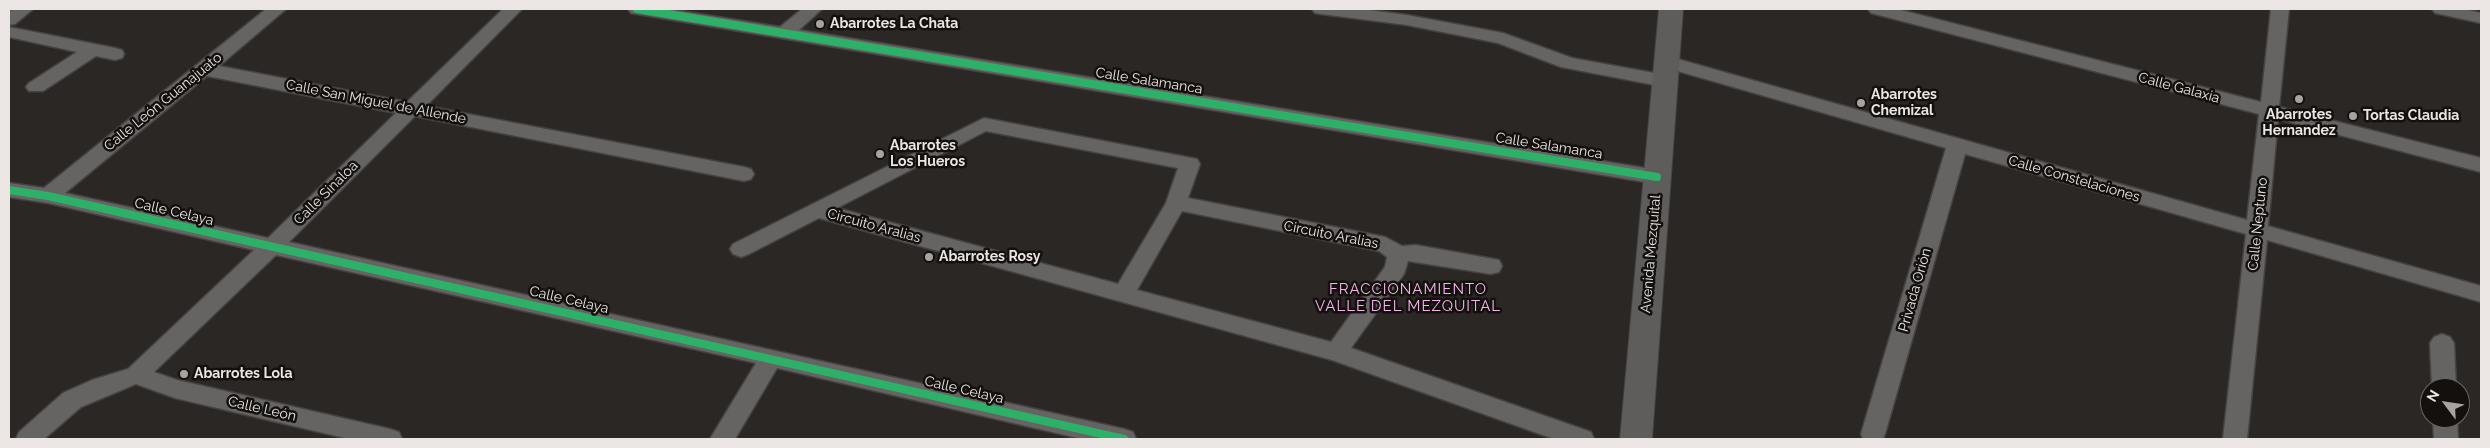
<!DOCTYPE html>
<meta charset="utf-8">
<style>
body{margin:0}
#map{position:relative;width:2490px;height:448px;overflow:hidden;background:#2b2725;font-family:Raleway,sans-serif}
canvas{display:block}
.frame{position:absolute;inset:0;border:10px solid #ebe6e4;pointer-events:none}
.north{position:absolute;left:2420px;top:378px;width:50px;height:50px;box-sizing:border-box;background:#13100e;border:1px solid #696664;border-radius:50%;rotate:301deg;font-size:14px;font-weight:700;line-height:20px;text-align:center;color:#ebe6e4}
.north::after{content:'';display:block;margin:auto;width:18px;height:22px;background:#a8a3a1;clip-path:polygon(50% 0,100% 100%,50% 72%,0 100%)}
</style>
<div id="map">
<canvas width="2490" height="448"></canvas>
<div class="frame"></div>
<div class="north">N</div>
</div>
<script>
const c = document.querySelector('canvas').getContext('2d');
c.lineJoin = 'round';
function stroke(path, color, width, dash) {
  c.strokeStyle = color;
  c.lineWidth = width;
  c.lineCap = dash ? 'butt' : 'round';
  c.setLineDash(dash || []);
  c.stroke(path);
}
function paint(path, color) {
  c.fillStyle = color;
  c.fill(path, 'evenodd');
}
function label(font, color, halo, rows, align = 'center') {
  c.font = font + ' Raleway,sans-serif';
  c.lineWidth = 5;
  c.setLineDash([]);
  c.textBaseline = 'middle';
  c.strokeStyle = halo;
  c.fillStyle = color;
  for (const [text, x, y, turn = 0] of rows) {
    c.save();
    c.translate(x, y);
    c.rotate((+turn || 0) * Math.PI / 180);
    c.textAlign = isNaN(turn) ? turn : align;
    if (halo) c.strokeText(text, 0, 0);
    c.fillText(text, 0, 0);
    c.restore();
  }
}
const street = new Path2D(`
 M13,9h20l-18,15 -6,1v-13z
 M266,9h20l-67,57 188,36 96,-93h19l-96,97 318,61 7,2 3,5 -3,5 -7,2 -329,-65 -126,126 835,187 9,3 3,7h-54l-305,-71 -42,71h-25l46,-76 -480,-108 -122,117 23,8 213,49 9,3 3,7h-53l-174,-41 -39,-14 -55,23 -37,32h-28l3,-7 44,-39 29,-13 36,-11 126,-119 -206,-47 -39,-6v-14l35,5zM207,76l189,37 -128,125 -203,-45z
 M628,9h40l112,18 22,-18h20l-23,21 858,140 7,2 3,5 -3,5 -7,2 -1026,-171z
 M1312,9h49l46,6 96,18 69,25 93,17 7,2 2,4 -2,4 -7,2 -104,-20 -63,-24 -91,-18 -86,-11 -6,-1z
 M1868,9h29l364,93 10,-93h18l-10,98 202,51v14l-203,-53 -10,107 213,60v16l-214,-62 -20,199h-24l23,-205 -281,-80 -80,280 -2,5h-20l-2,-5 85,-286 -286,-82 -2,-4 2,-4h14l573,162 12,-106 -388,-101z
 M2432,9h32l17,4v10l-46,-10z
 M9,27l106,21 7,2 2,4 -2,4 -7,2 -19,-4 -53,35h-14l-3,-4 3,-4 48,-31 -68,-15z
 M984,118l213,41 3,5 -12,34 197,39 17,9 14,-1 83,15 3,6 -3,6 -8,2 -83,-13 -4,13 -53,74 240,84 3,7h-40l-222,-79 -513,-142 -70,36 -8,3 -8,-3 -3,-5 3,-5zM986,131l192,37 -12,35 -48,81 -281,-76zM1182,211l197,40 8,6 -2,10 -54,75 -194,-52z
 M2442,334l8,3 4,6 2,45h-24l-2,-45 4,-6z
 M2433,418h24l1,21h-24z`);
const secondary = new Path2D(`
 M1659,9h24l-31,430h-32z`);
stroke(street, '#454241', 3);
stroke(secondary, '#454241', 2);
paint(street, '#656463');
paint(secondary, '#5f5d5c');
stroke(new Path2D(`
 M637,9l1020,168
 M9,190l39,6 1076,243`), '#2db169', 8);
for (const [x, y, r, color] of [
 [820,24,5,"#a8a3a1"],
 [2299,99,5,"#a8a3a1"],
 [1861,103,5,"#a8a3a1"],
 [2353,116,5,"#a8a3a1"],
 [880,154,5,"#a8a3a1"],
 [929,257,5,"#a8a3a1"],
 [184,374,5,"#a8a3a1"]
]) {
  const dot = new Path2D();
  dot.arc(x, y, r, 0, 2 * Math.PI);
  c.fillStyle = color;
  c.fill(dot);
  stroke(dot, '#13100e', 2);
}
label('bold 14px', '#ebe6e4', '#13100e', [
 ["Abarrotes La Chata",830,24],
 ["Abarrotes",1871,95],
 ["Chemizal",1871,111],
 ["Abarrotes",2299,115,"center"],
 ["Hernandez",2299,131,"center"],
 ["Tortas Claudia",2363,116],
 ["Abarrotes",890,146],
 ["Los Hueros",890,162],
 ["Abarrotes Rosy",939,257],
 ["Abarrotes Lola",194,374]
], 'left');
label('14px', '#ebe6e4', '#13100e', [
 ["Calle Salamanca",1149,81,9],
 ["Calle Galaxia",2179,88,15],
 ["Calle León Guanajuato",163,102,-39],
 ["Calle San Miguel de Allende",376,102,11],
 ["Calle Salamanca",1549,146,9],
 ["Calle Constelaciones",2074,179,16],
 ["Calle Sinaloa",326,193,-45],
 ["Calle Celaya",174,212,13],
 ["Calle Neptuno",2258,224,-84],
 ["Circuito Aralias",874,226,15],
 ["Circuito Aralias",1331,235,11],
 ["Avenida Mezquital",1651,254,-85],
 ["Privada Orión",1915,290,-74],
 ["Calle Celaya",569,300,13],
 ["Calle Celaya",964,390,13],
 ["Calle León",262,409,13]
]);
c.letterSpacing = '1px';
label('15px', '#f5b6eb', '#13100e', [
 ["FRACCIONAMIENTO",1408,289],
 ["VALLE DEL MEZQUITAL",1408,306]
]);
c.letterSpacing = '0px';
</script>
